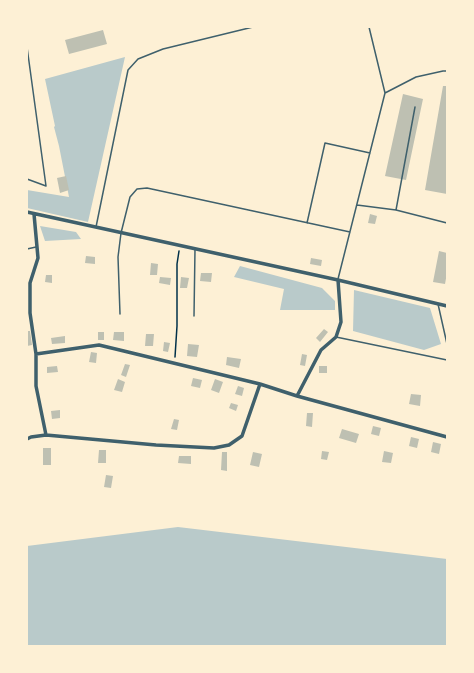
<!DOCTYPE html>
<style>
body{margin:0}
#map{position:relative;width:474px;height:673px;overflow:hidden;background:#fdf0d5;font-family:Overpass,sans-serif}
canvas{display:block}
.frame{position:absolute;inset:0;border:28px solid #fdf0d5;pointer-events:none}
</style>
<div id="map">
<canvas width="474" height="673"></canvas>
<div class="frame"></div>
</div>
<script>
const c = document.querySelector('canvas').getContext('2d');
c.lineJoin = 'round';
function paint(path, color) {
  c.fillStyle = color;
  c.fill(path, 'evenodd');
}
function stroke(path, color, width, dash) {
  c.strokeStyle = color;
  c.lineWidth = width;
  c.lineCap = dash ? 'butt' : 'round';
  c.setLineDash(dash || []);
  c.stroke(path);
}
paint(new Path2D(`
 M125,57l-37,165 -61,-14v-18l42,7 -10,-51 -5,-19 1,-1 -10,-47z
 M40,226l36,6 5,7 -36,2z
 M240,266l82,22 13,13v9h-55l4,-21 -50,-12z
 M354,290l76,18 11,36 -17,6 -71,-19z
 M178,527l269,32v87h-420v-100z`), '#b9caca');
paint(new Path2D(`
 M103,30l4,14 -38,10 -4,-14z
 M443,86h4v108l-22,-4z
 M403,94l20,5 -17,81 -21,-4z
 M66,176l3,14 -9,3 -3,-15z
 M370,214l7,2 -2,8 -7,-1z
 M439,251l8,2v20l-2,11 -12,-2z
 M86,256l9,1v7l-10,-1z
 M311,258l11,2 -1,6 -11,-2z
 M151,263l7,1 -1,11h-7z
 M201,273h11l-1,9 -11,-1z
 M46,275h6v8l-7,-1z
 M160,277l11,1 -1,7 -11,-2z
 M181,277l8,1 -2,10h-7z
 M324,329l4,3 -8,10 -4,-4z
 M27,331h3l2,14 -5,1z
 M98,332h6v8h-6z
 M114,332h10v9l-11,-1z
 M146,334h8l-1,12h-8z
 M65,336v7l-13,1 -1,-6z
 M164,342l6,1 -2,9 -5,-1z
 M188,344l11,1 -2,12 -10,-1z
 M91,352l6,1 -1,10 -7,-1z
 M302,354l5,1 -2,11 -5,-1z
 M227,357l14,2 -2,9 -13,-3z
 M125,364l5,1 -4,12 -5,-2z
 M57,366l1,6 -11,1v-6z
 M319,366h8v7h-8z
 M193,378l9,2 -2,8 -9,-2z
 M118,379l7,3 -3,10 -8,-2z
 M215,379l8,3 -4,11 -8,-3z
 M238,386l6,2 -2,8 -7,-2z
 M411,394l10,1 -1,11 -11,-2z
 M231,403l7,2 -2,6 -7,-3z
 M60,410v8l-8,1 -1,-8z
 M307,413h6l-1,14 -6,-1z
 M174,419l5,1 -2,10 -6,-1z
 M373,426l8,2 -2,8 -8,-2z
 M342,429l17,5 -3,9 -17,-5z
 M411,437l8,2 -2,9 -8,-2z
 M433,442l8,2 -2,10 -8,-2z
 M43,448h8v17h-8z
 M99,450h7v13h-8z
 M322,451l7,1 -2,8 -6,-1z
 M384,451l9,2 -2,10 -9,-1z
 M222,452h5v19l-6,-1z
 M253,452l9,2 -3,13 -9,-2z
 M179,456h12v8l-13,-1z
 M106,475l7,1 -2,12 -7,-1z`), '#bec0b2');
stroke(new Path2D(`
 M175,357l2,-31v-62l2,-13`), '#003049', 1.5);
stroke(new Path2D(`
 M27,47l19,139 -19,-7
 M385,93l31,-16 27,-6h4
 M357,205l39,5 51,13
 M396,210l19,-103
 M307,223l18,-80 45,10
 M96,227l32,-157 10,-11 25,-10 90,-22
 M27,249l9,-2
 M338,279l47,-186 -16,-66
 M438,304l9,40
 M120,314l-2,-57 3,-24 9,-36 7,-8 10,-1 203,44
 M194,316l1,-67
 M336,337l111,23`), '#3f606c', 1.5);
stroke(new Path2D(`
 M27,212l311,68 109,26
 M34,214l4,44 -8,25v30l6,41v32l10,49
 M36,354l63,-9 161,39 37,12 150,41
 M297,396l24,-46 15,-13 5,-15 -3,-42
 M27,439l4,-2 15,-2 110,10 58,3 15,-3 13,-9 18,-52`), '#3f606c', 3.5);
</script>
